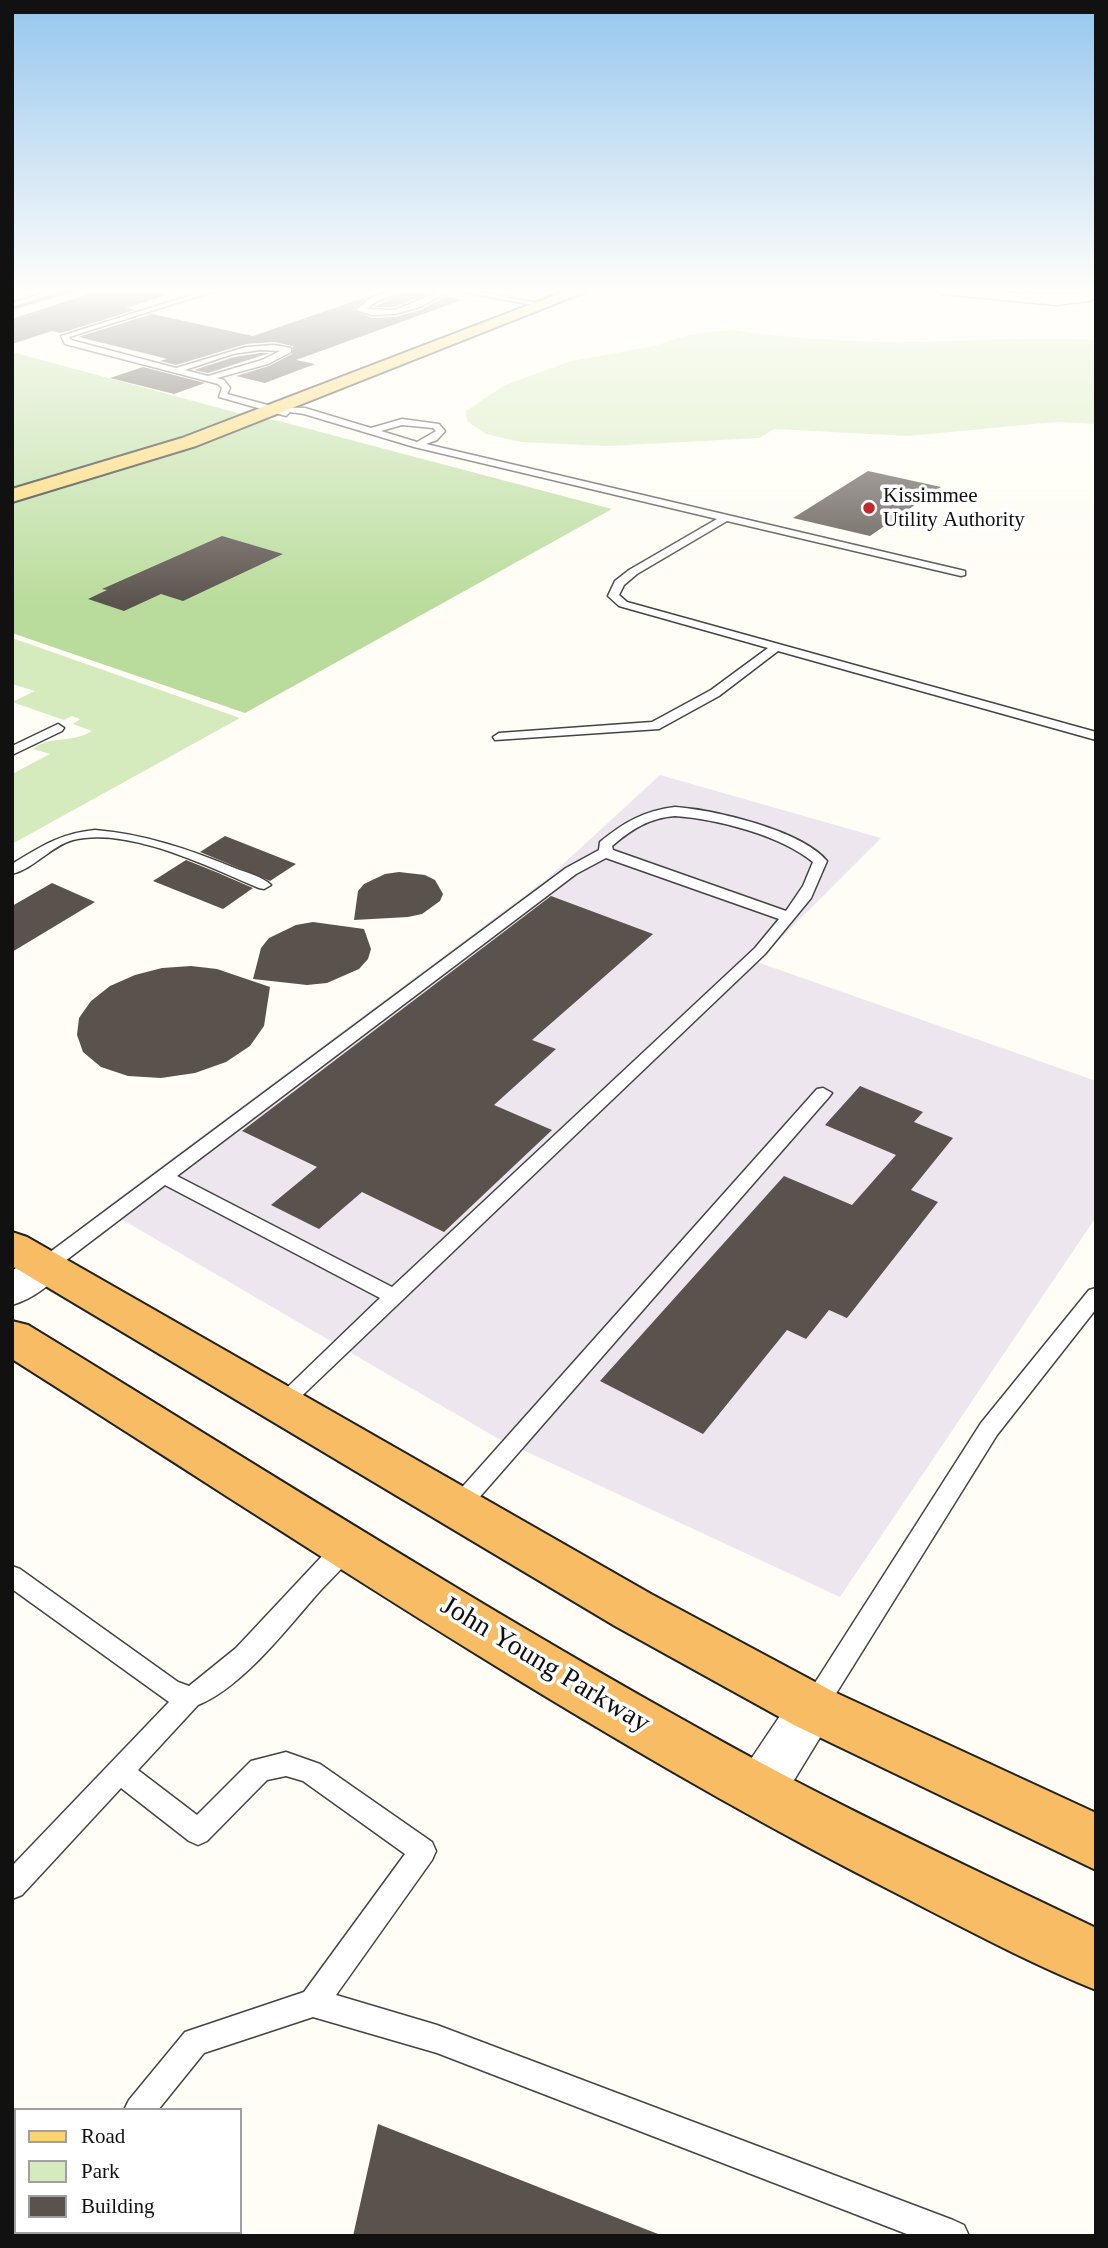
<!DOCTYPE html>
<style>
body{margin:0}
#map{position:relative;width:1108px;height:2248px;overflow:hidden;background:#fffdf5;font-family:"Times New Roman",serif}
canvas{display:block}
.frame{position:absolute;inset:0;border:14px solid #111;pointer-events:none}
.legend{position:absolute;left:14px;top:2108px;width:228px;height:126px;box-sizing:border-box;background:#fff;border:2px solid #a0a0a0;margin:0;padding:9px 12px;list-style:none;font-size:21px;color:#111}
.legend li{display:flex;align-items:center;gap:14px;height:35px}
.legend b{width:35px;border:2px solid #a0a0a0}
</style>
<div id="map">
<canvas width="1108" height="2248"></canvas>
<div class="frame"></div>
<ul class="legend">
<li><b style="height:9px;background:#f9d66b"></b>Road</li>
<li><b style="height:19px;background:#d5ebbd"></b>Park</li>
<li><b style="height:19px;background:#5a524d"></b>Building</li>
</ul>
</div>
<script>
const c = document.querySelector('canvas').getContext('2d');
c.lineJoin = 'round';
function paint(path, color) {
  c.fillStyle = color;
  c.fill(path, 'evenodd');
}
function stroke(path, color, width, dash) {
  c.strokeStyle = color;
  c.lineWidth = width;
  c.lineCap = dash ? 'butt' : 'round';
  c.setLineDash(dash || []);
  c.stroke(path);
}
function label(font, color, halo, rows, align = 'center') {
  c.font = font + ' "Times New Roman",serif';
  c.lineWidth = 7;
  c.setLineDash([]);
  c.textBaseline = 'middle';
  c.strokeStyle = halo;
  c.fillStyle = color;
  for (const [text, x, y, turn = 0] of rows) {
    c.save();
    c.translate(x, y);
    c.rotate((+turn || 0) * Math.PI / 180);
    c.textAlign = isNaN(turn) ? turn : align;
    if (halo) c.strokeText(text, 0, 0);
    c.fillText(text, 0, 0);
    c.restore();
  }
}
paint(new Path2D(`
 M660,775l221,63 -124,124 339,119v136l-256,380 -343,-159 -393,-229 444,-331z`), '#eee6ef');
paint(new Path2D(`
 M729,330c63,8 125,13 189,12 60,-1 118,-6 178,-2v84l-41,-2 -146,14 -135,-7 -14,9 -153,8 -86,-4 -35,-8 -19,-13 -1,-10 39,-26 66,-24 83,-15 34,-11z
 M12,638l228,80 -228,126v-70l38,-20 -17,-5c17,-14 38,-5 59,-18l-19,-7 7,-5 -8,-3 -8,4 -52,-18 23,-11 -23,-7z`), '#d5ebbd');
paint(new Path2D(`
 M12,352l237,64 -66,24 -171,51z
 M262,419l13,1 337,89 -367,204 -233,-80v-133z`), '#b9dc9c');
paint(new Path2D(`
 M104,290h59l1,6 -38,12 9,2 -74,23 -9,-2 -40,13v-23z
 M409,290l20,3 -34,14h-21z
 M369,296l-16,14 19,8 23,-1 26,-7 25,-14 16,4 -166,60 19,4 -50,19 -29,-7 33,-10 23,-12 1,-8 -19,-4 -28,2 -70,21 -16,-4 7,-2 -11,-3 -78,-19 74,-23 101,22z
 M260,353h10l-62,20 -14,-3 40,-13z
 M143,367l62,16 -31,11 -64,-16z
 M868,471l73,16 -71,49 -77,-18z
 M222,536l61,18 -100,47 -22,-7 -37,17 -36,-12 19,-9 -5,-1z
 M225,836l71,28 -26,17 -70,-29z
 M186,860l30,12 37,16 -30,21 -70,-28z
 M399,872l26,3 10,5 8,14 -3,7 -18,13 -14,3 -54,3 4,-29 6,-7 21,-10z
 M52,883l43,19 -83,50v-46z
 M551,896l102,38 -121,106 24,9 -62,56 58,25 -108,102 -82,-40 -43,37 -48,-24 46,-38 -75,-36z
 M313,922l51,7 7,20 -3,10 -9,10 -32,14 -20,2 -54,-6 8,-31 8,-10 27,-13z
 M191,966l26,3 53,18 -6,39 -14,20 -24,16 -31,11 -34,5 -33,-2 -27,-9 -18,-15 -6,-17 2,-17 12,-17 19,-15 25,-11 27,-7z
 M860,1086l63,26 -9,10 39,16 -42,52 27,12 -91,116 -18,-8 -23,29 -19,-9 -84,104 -103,-53 184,-205 68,29 44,-50 -71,-30z
 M378,2124l280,110v2h-305z`), '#5a524d');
const service = new Path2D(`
 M54,290h12l-54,17v-4z
 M207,290h11l-149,47 2,3 105,28 70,-21 28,-2 17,3v4l-23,12 -51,14 7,2 6,8 -3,6 48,13 30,1 66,20 31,-9 37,5 6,7 -8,9 -11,4 539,127v4l-4,1 -234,-55 -90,53 -13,11 -5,10 8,7 469,130v8l-318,-89 -59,45 -60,33 -164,11 -2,-3 6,-4 153,-11 59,-32 57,-42 -149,-42 -11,-10 7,-15 14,-11 88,-51 -303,-72 -110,-33 -14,-2 -4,4 -67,-19 3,-9 -4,-4 -153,-40 -4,-8zM260,350l20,1 -18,9 -54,16 -23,-6 48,-16zM402,425l31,3 3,3 -19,11 -36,-11z
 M395,290h11l-28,11 -12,8 29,1 48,-20h26l78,15 -4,2 -91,-17 -32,17 -25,7 -23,1 -16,-5 16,-13z
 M58,724l6,4 -2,3 -50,24v-9z
 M675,807c40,3 126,23 152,54l-16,37 -46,56 -479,457 -7,2 -7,-2 -3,-6 111,-107 -215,-113 -113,86h-14l-3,-5 3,-5 528,-393 33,-18 1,-8c24,-20 44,-31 75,-35zM675,816c42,3 105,19 138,46l-10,24 -17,25 -173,-61 -1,-4c20,-17 37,-28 63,-30zM606,858l173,61 -24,29 -363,339 -215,-111 399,-302z
 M95,830c50,4 96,20 142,39 11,4 26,8 34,16l-7,4 -5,-1c-50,-21 -131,-62 -186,-48 -22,6 -38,28 -61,34v-10c28,-17 49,-31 83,-34z
 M823,1088l9,5 -3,4 -365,418 -8,3 -8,-3 -3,-6 3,-6 369,-414z
 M1096,1288v21l-99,126 -175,281 -9,3 -9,-3 -3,-8 3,-8 177,-277 108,-133z
 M347,1536l8,2 3,7c-8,17 -25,32 -38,46 -32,36 -77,96 -122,114l-60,65 59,45 54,-54 35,-9 34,12 112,78 4,9 -4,9 -96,135 101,30 516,195 11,5 5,11h-57l-475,-183 -124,-36 -109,36 -46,57h-34l5,-10 56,-68 119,-40 101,-138 -102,-73 -17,-5 -19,4 -60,61 -9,4 -9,-4 -68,-53 -99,107 -10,4v-33l157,-164 -157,-113v-23l8,3 158,113 11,4 47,-38 103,-110z
 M21,2232h32l-1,4h-33z`);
const minor = new Path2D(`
 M79,290h22l-89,29v-9z
 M935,290c54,0 107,8 161,2v8l-40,5 -114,-11z
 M45,1252l14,4 5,10c-10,18 -32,33 -52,39v-34l19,-15z
 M813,1686l17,6 8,16 -61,100 -18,7 -18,-7 -8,-17 8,-17 55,-82z`);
const primary = new Path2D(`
 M568,290h22l-394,156 -184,56v-13l170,-51z`);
const trunk = new Path2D(`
 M12,1232l15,5 624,357 181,97 264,122v57l-302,-145 -179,-99 -603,-360z
 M12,1321l16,4c249,152 495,310 752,448 104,55 210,104 316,155v62c-72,-29 -141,-67 -210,-102 -303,-155 -586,-347 -874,-529z`);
stroke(service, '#444', 3);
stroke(minor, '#444', 3);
stroke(primary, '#222', 4);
stroke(trunk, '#222', 4);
paint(service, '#fff');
paint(minor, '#fff');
paint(primary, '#f9d66b');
paint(trunk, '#f7bc64');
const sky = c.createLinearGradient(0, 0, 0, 605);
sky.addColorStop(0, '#95c6ee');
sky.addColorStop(0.48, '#fffefa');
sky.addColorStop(1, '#fffefa00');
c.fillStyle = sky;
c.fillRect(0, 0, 1108, 605);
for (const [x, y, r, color] of [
 [869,508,7,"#c4262e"]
]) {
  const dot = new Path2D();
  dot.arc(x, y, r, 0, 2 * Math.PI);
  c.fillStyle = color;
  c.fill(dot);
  stroke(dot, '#fff', 2.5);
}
label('21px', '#111', '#fff', [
 ["Kissimmee",883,496],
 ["Utility Authority",883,520]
], 'left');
label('28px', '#111', '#fff', [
 ["John Young Parkway",545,1665,31]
]);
</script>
